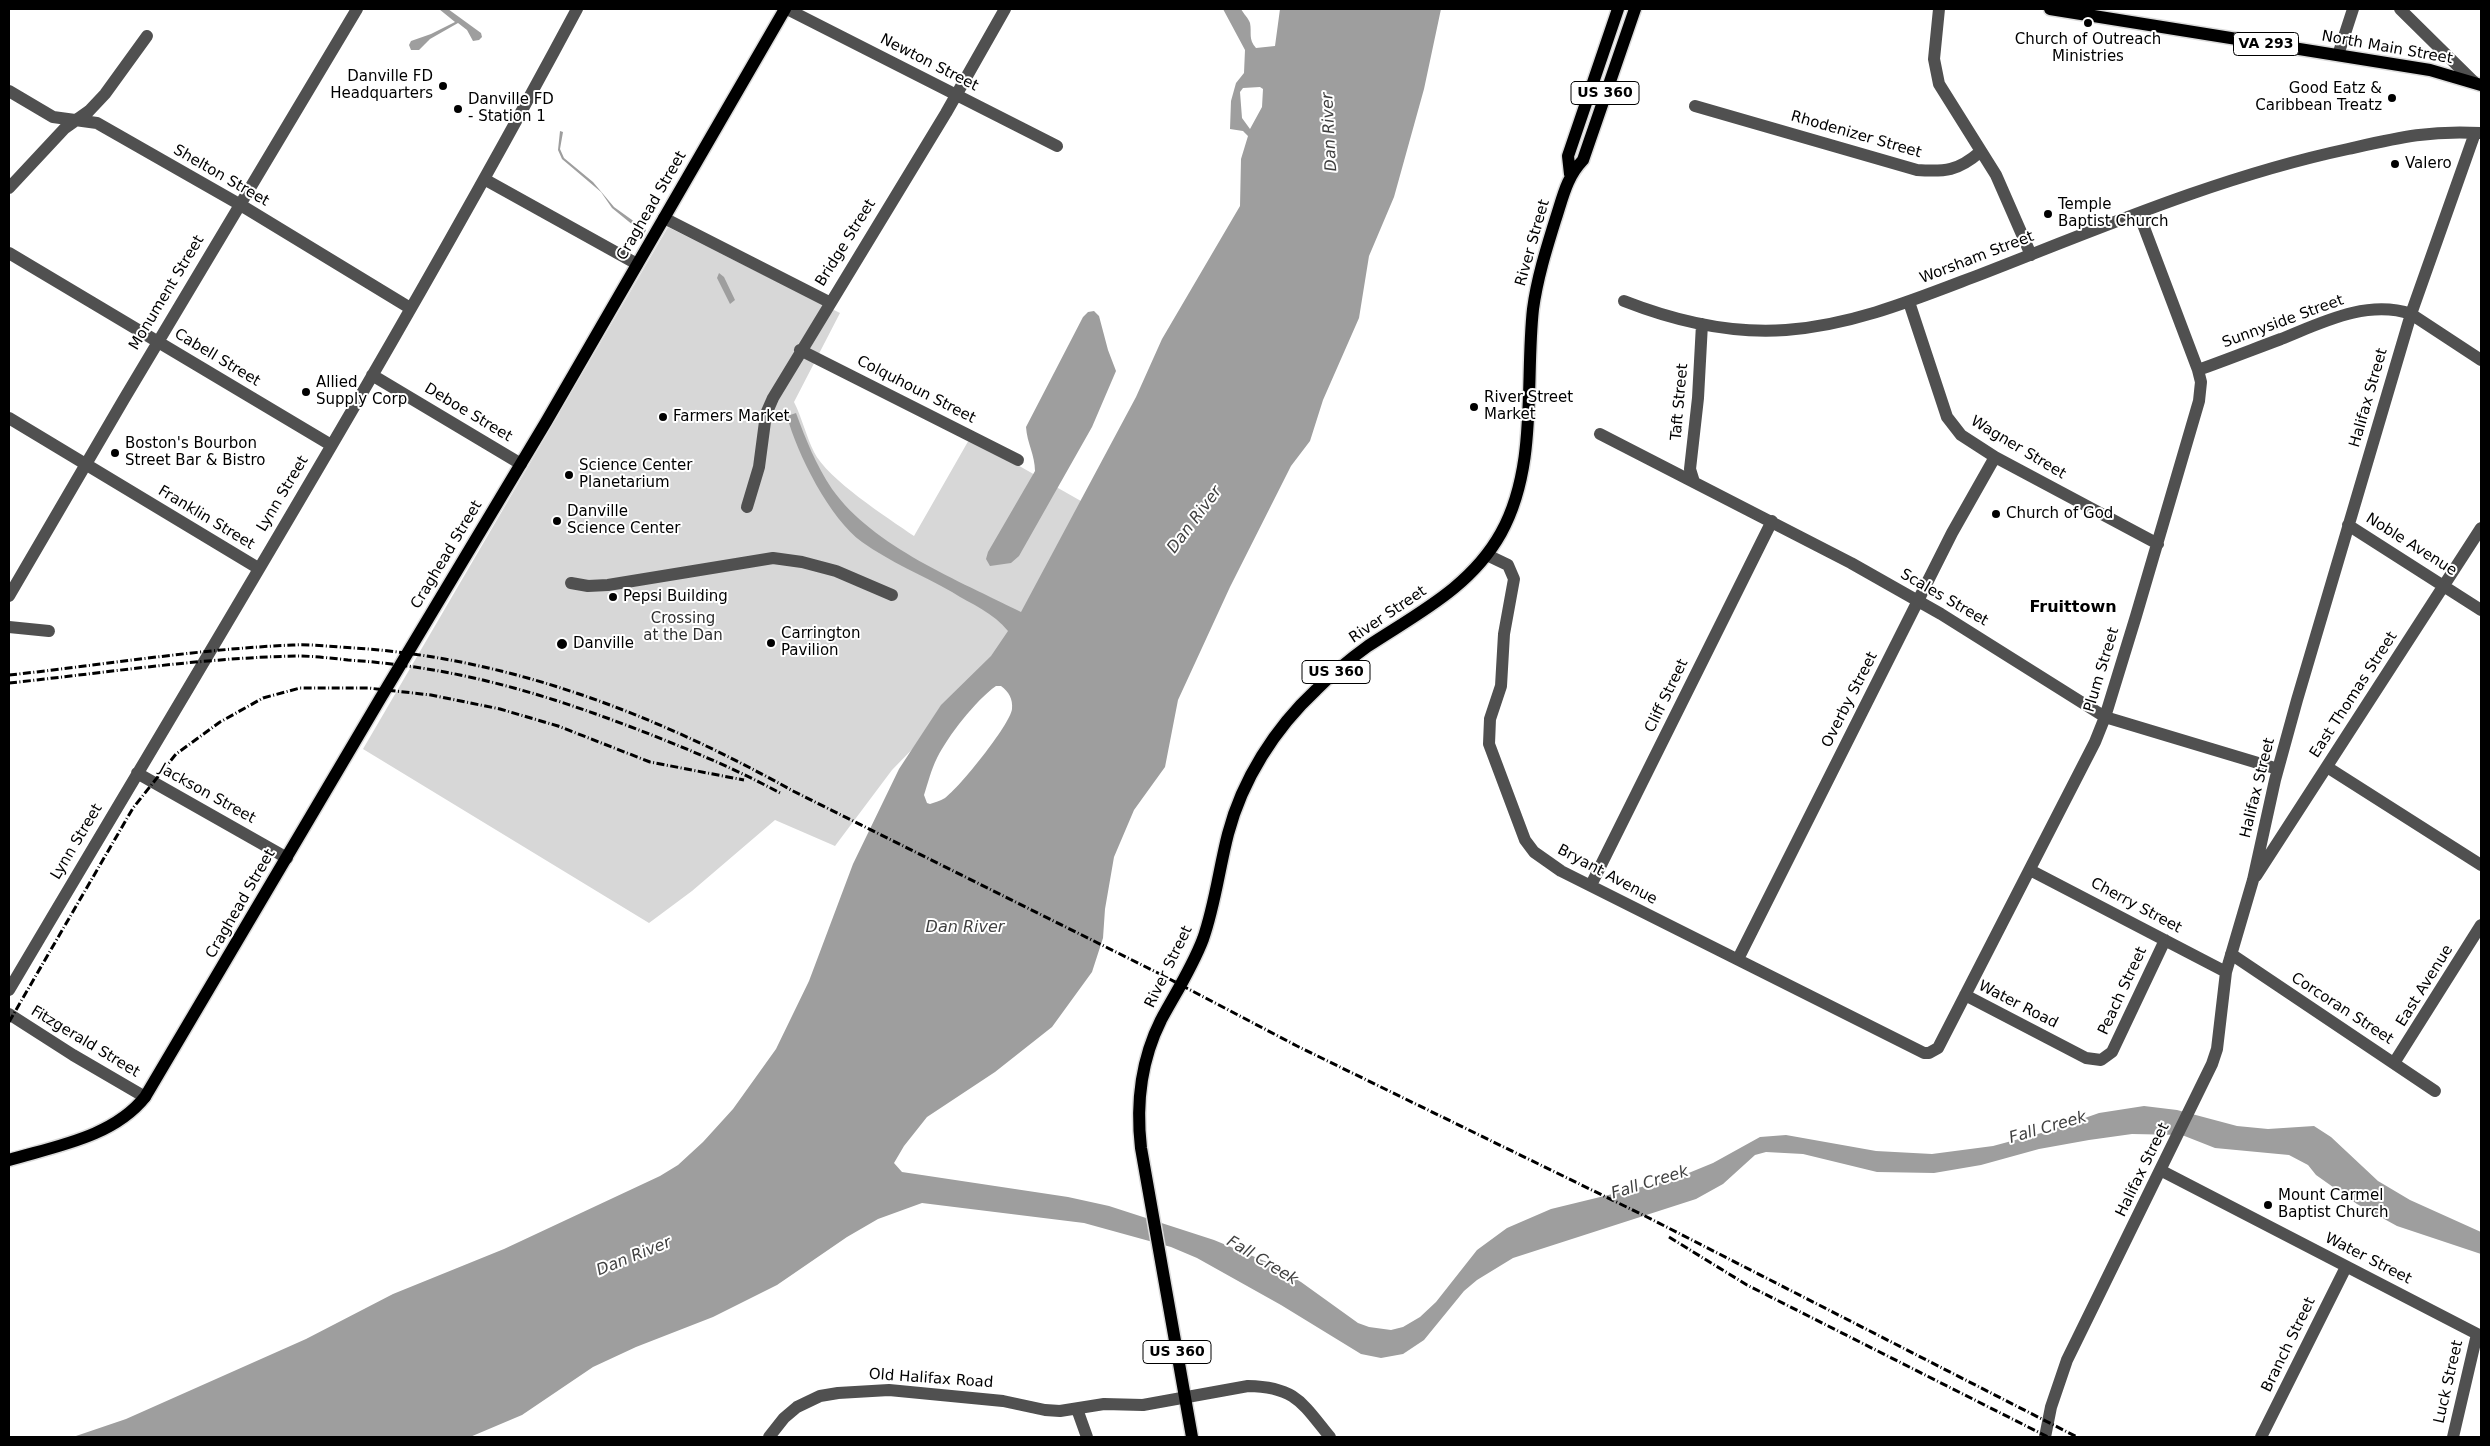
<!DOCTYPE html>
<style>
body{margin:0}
#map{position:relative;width:2490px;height:1446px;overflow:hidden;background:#fff;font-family:"DejaVu Sans",sans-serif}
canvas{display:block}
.frame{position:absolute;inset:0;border:10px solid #000;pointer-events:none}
</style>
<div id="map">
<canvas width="2490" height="1446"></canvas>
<div class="frame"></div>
</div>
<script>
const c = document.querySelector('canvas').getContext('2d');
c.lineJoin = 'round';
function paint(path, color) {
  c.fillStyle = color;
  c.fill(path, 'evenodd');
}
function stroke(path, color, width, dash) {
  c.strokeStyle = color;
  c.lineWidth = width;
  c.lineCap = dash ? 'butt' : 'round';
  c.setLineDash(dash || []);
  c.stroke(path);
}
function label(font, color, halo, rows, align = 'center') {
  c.font = font + ' "DejaVu Sans",sans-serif';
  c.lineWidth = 4;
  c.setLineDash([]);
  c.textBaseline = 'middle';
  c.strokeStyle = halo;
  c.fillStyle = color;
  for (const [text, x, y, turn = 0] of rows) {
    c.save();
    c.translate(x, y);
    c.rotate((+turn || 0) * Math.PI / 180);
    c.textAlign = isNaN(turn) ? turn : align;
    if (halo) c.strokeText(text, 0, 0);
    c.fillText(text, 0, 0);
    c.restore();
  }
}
paint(new Path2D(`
 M668,227l172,86 -46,89c8,16 12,34 20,50 13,27 74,66 100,84l56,-98 125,71 -128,184 -75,77 -57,76 -60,-26 -83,71 -43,32 -286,-174z`), '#d7d7d7');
paint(new Path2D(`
 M439,9h9l33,24 1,4 -3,3 -6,1 -6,-11 -9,-7 -28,16 -11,11h-8l-2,-5 2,-4 20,-7 24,-12z
 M1223,9h18c2,4 8,10 9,14 2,10 -2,16 6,25l19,-2 5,-37h161l-17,80 -30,108 -25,59 -10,62 -36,82 -13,41 -19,25 -61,121 -52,113 -13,67 -31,43 -20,47 -9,52 -2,29 -11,34 -40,55 -57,45 -68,45 -23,29 -10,17 8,9 166,25 41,9 105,34 53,22 34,20 57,41 11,4 22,3 12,-3 17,-10 16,-15 41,-52 30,-22 44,-19 123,-30 39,-16 47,-26 26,-2 90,16 56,3 61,-8 52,-14 54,-19 45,-7 33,4 60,16 31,3 46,-3 17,11 47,44 32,19 71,32v22l-84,-28 -40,-22 -41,-29 -8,-10 -19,-10 -74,-7 -33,-13 -50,-1 -43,6 -50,9 -58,16 -47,8 -57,-1 -74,-18 -37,-2 -11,3 -32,29 -27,15 -183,59 -36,22 -13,11 -40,49 -21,14 -22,4 -20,-4 -80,-49 -84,-47 -26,-11 -87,-24 -162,-20 -44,16 -31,18 -70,48 -64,32 -77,30 -43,20 -71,48 -52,22h-397l53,-18 180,-80 87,-45 111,-45 156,-73 18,-11 25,-23 30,-33 43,-60 33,-68 44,-117 46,-95 42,-64 50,-49 17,-25c-14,-18 -37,-27 -56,-39 -30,-17 -62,-30 -90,-50 -32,-23 -65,-88 -75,-126l9,-3c10,27 20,52 36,76 41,58 128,92 189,123l115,-215 26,-58 78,-133 1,-47 7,-23 -5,-5 -13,-2 1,-28 5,-18 8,-10 1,-23zM1260,87l3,2 -1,18 -12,22 -8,-11 -2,-26 3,-4zM996,686h5c8,6 12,13 11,23 -2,16 -53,79 -67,89 -5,3 -10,4 -15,6l-3,-1 -3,-8c4,-12 7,-25 13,-37 11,-22 39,-58 59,-72z
 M560,131l3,1 -3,17 4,9 29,24 21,25 32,23 -2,4 -32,-26 -11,-16 -39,-33 -4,-9z
 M719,273l5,4 11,23 -5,4 -13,-26z
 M1094,311l5,5 9,34 8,21 -24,56 -73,129 -8,7 -21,3 -4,-7 2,-7 47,-81c0,-16 -8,-28 -9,-44l57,-110 5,-5z`), '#9e9e9e');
const major = new Path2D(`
 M2050,9l380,61 51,15
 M1570,174l-2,-18 50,-147
 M9,1160c47,-14 104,-23 136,-63l235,-398 166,-277 239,-413
 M1192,1437l-51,-289c-5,-43 0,-88 20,-128 14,-26 31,-52 42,-81 12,-34 16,-70 25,-105 14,-54 47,-106 88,-144 16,-16 34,-31 52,-44 50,-33 103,-59 133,-113 37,-67 24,-151 32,-224 4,-30 13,-59 22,-88 8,-24 11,-43 28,-61l52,-151`);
stroke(major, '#dbdbdb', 15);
stroke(new Path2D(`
 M787,9l270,137
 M1939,9l-5,50 5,25 57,91 35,80
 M2400,9l74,73
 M2338,55l15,-46
 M9,91l44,26 44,6 142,81 171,104
 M1695,106l222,64c28,2 41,1 63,-18
 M484,179l153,85
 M9,188l56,-60 24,-17 16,-17 42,-58
 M664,218l165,84
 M9,253l322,192
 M1624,301c51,20 107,33 162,29 68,-5 130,-31 193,-55 121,-47 242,-99 369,-126 49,-11 81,-19 132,-16
 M1909,302l38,115 14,18 34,22 163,87
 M800,350l218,110
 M2198,370c28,-10 56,-21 83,-31 40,-16 86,-40 130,-25l70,46
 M372,375l149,89
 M9,418l249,150
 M1600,434l251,129 90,51 164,103 173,52
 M1694,482l-4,-13 8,-71 4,-74
 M747,507l12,-40 7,-53 7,-16 173,-285 59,-104
 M2348,525l133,85
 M1487,555l21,10 6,14 -10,55 -3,52 -11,33 -1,25 36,96 9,12 27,19 363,182h5l9,-5 157,-306 10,-25 31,-101 63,-215 2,-19 -3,-12 -59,-156
 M571,583l17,3 20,-1 165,-27 29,4 34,9 56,24
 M9,596l115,-197 233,-390
 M9,627l40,4
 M2327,767l154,98
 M137,773l150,85
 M2030,870l196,102
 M2256,876l225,-348
 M1591,885l181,-364
 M2231,954l204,137
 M1738,959l214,-426 43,-76
 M9,990c192,-325 390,-648 568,-981
 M1965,995l121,63 15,2 11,-8 53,-112
 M9,1014l64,41 72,42
 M2394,1063l87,-138
 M2160,1170l321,166
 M1077,1409l10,28
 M769,1437l15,-19 13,-11 23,-11 18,-3 51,-3 114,11 42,9 15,1 44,-7 39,1 105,-19c48,1 54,17 82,51
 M2045,1437l6,-30 16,-47 145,-296 5,-15 9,-77 27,-92 22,-100 22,-80 114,-386 64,-181
 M2261,1437l85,-170
 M2453,1437l24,-103`), '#505050', 12);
stroke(major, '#000', 12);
stroke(new Path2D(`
 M9,675c94,-10 189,-26 284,-30 20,-1 41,2 61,3 157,10 303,67 439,143l365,182 139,73 348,170 432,221
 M9,683c95,-10 191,-25 287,-27 17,0 35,2 52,4 107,7 192,32 291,70 49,19 97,39 143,64
 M9,1022l124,-214 43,-54 44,-32 43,-24 37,-10h68l63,7 69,14 58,17 92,36 94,18
 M1669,1237l78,48 301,152`), '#000', 3, [8, 2.5, 1, 2.5]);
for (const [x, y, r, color] of [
 [2088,23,5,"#000"],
 [443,86,5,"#000"],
 [2392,98,5,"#000"],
 [458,109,5,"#000"],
 [2395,164,5,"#000"],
 [2048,214,5,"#000"],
 [306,392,5,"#000"],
 [1474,407,5,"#000"],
 [663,417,5,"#000"],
 [115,453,5,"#000"],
 [569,475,5,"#000"],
 [1996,514,5,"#000"],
 [557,521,5,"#000"],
 [613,597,5,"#000"],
 [771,643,5,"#000"],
 [562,644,6,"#000"],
 [2268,1205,5,"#000"]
]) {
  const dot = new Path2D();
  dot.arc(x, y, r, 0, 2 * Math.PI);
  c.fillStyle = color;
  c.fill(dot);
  stroke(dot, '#fff', 2);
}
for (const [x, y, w] of [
 [2266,44,65],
 [1605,93,68],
 [1336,672,68],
 [1177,1352,68]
]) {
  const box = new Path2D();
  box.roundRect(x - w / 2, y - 11.5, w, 23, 4);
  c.fillStyle = '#fff';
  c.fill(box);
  stroke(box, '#000', 1);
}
label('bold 14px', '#000', null, [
 ["VA 293",2266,44],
 ["US 360",1605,93],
 ["US 360",1336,672],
 ["US 360",1177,1352]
]);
label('15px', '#000', '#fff', [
 ["Church of Outreach",2088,40,"center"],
 ["Ministries",2088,57,"center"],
 ["Danville FD",433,77,"right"],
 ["Headquarters",433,94,"right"],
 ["Good Eatz &",2382,89,"right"],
 ["Caribbean Treatz",2382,106,"right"],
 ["Danville FD",468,100],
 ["- Station 1",468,117],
 ["Valero",2405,164],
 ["Temple",2058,205],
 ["Baptist Church",2058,222],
 ["Allied",316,383],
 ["Supply Corp",316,400],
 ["River Street",1484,398],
 ["Market",1484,415],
 ["Farmers Market",673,417],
 ["Boston's Bourbon",125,444],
 ["Street Bar & Bistro",125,461],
 ["Science Center",579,466],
 ["Planetarium",579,483],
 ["Danville",567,512],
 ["Science Center",567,529],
 ["Church of God",2006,514],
 ["Pepsi Building",623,597],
 ["Carrington",781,634],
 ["Pavilion",781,651],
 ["Danville",573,644],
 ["Mount Carmel",2278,1196],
 ["Baptist Church",2278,1213]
], 'left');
label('15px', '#000', '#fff', [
 ["North Main Street",2387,48,10],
 ["Newton Street",929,63,27],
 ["Rhodenizer Street",1856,135,16],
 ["Shelton Street",221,176,30],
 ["Craghead Street",652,206,-60],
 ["Bridge Street",846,243,-58],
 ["River Street",1533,243,-74],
 ["Worsham Street",1977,258,-21],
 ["Monument Street",167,293,-59],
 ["Sunnyside Street",2283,322,-20],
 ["Cabell Street",217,358,31],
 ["Colquhoun Street",916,390,27],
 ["Halifax Street",2369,398,-74],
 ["Taft Street",1680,402,-85],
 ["Deboe Street",468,413,31],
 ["Wagner Street",2018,448,31],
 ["Lynn Street",283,494,-59],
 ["Franklin Street",206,518,31],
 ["Noble Avenue",2411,545,32],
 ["Craghead Street",447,555,-59],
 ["Scales Street",1944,598,30],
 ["River Street",1388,615,-34],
 ["Plum Street",2102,670,-73],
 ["East Thomas Street",2354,695,-57],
 ["Cliff Street",1667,696,-64],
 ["Overby Street",1850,700,-63],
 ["Halifax Street",2258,788,-76],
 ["Jackson Street",207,794,29],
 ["Lynn Street",77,842,-59],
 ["Bryant Avenue",1607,875,28],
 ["Craghead Street",241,904,-60],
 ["Cherry Street",2136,906,28],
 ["River Street",1169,967,-64],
 ["East Avenue",2425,986,-58],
 ["Peach Street",2123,991,-65],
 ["Water Road",2018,1005,27],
 ["Corcoran Street",2342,1009,33],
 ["Fitzgerald Street",85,1042,31],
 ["Halifax Street",2143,1170,-64],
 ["Water Street",2368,1259,27],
 ["Branch Street",2289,1345,-64],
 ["Old Halifax Road",931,1379,4],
 ["Luck Street",2449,1382,-77]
]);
label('15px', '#2e2e2e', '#fff', [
 ["Crossing",683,619],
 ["at the Dan",683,636]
]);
label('italic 16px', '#3f3f3f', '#fff', [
 ["Dan River",1330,132,-93],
 ["Dan River",1195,520,-53],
 ["Dan River",965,928],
 ["Fall Creek",2048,1128,-16],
 ["Fall Creek",1650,1183,-17],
 ["Dan River",634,1257,-22],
 ["Fall Creek",1262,1261,31]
]);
label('bold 16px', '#000', '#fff', [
 ["Fruittown",2073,608]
]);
</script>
